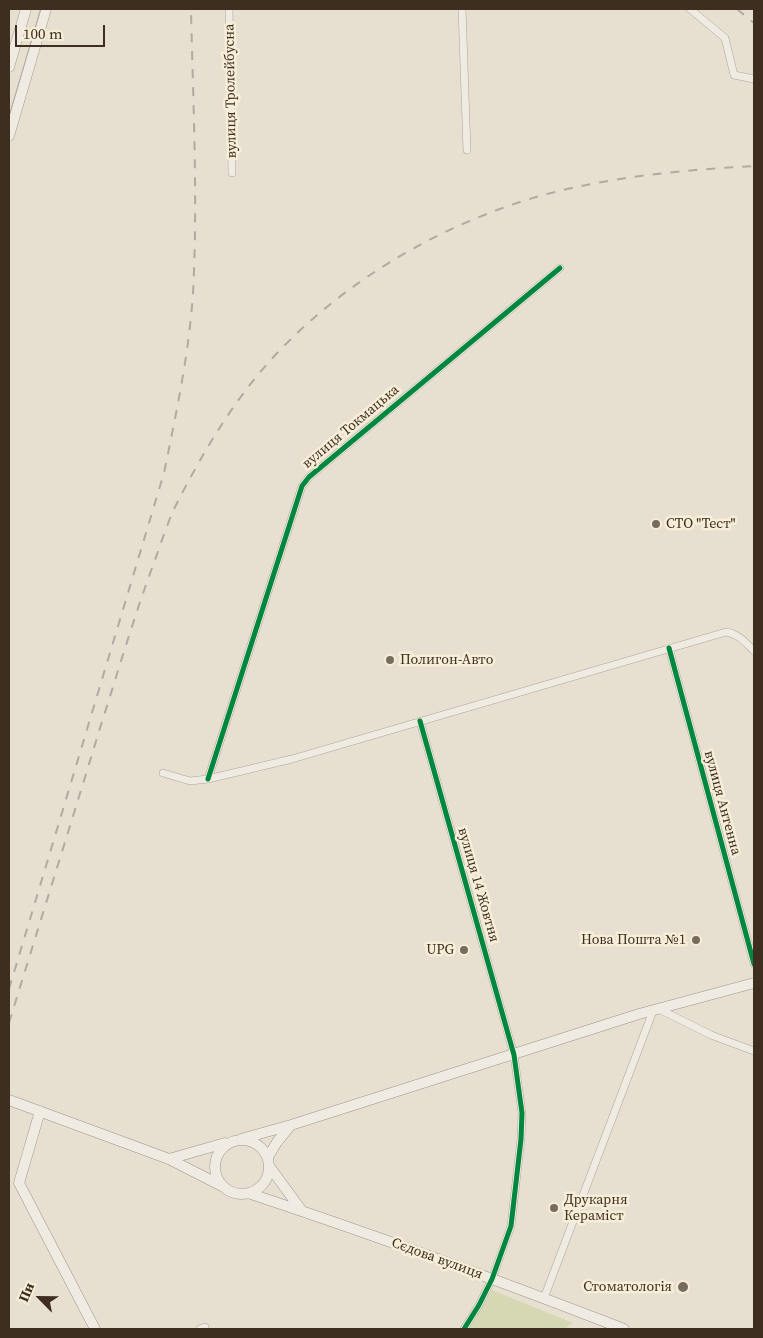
<!DOCTYPE html>
<meta charset="utf-8">
<style>
body{margin:0}
#map{position:relative;width:763px;height:1338px;overflow:hidden;background:#e7e0d1;font-family:"Source Serif 4",serif}
canvas{display:block}
.frame{position:absolute;inset:0;border:10px solid #3d2e20;pointer-events:none}
.north{position:absolute;left:15px;top:1273px;width:50px;height:50px;-webkit-text-stroke:4px #f7eed8;paint-order:stroke;rotate:293deg;font-size:14px;font-weight:700;line-height:20px;text-align:center;color:#3d2e20}
.north::after{content:'';display:block;margin:auto;width:18px;height:22px;background:#3d2e20;clip-path:polygon(50% 0,100% 100%,50% 72%,0 100%)}
.scale{position:absolute;left:15px;top:25px;width:90px;height:22px;box-sizing:border-box;border:2px solid #3d2e20;border-top:0;padding-left:6px;font-size:15px;line-height:18px;white-space:nowrap;color:#3d2e20;-webkit-text-stroke:4px #f7eed8;paint-order:stroke}
</style>
<div id="map">
<canvas width="763" height="1338"></canvas>
<div class="frame"></div>
<div class="north">Пн</div>
<div class="scale">100 m</div>
</div>
<script>
const c = document.querySelector('canvas').getContext('2d');
c.lineJoin = 'round';
function paint(path, color) {
  c.fillStyle = color;
  c.fill(path, 'evenodd');
}
function stroke(path, color, width, dash) {
  c.strokeStyle = color;
  c.lineWidth = width;
  c.lineCap = dash ? 'butt' : 'round';
  c.setLineDash(dash || []);
  c.stroke(path);
}
function label(font, color, halo, rows, align = 'center') {
  c.font = font + ' "Source Serif 4",serif';
  c.lineWidth = 5;
  c.setLineDash([]);
  c.textBaseline = 'middle';
  c.strokeStyle = halo;
  c.fillStyle = color;
  for (const [text, x, y, turn = 0] of rows) {
    c.save();
    c.translate(x, y);
    c.rotate((+turn || 0) * Math.PI / 180);
    c.textAlign = isNaN(turn) ? turn : align;
    if (halo) c.strokeText(text, 0, 0);
    c.fillText(text, 0, 0);
    c.restore();
  }
}
paint(new Path2D(`
 M492,1290l81,33 -9,6h-95z`), '#d6d7b3');
const street = new Path2D(`
 M229,9l3,164
 M462,9l5,141
 M690,9l35,29 9,37 20,4
 M669,648l85,316
 M420,721l94,334 8,58 -1,26 -10,87 -19,53 -13,26 -15,24
 M163,773l27,8 18,-2 84,-20 434,-127c13,2 19,10 28,19
 M208,779l94,-293 7,-9 251,-209
 M659,1009l52,26 43,16
 M544,1298l109,-287
 M200,1329l5,-2`);
const secondary = new Path2D(`
 M9,67l17,-58
 M9,136l37,-127
 M9,1100l160,59 53,27
 M40,1111l-21,72 76,146
 M241,1139l50,-14 348,-111 115,-31
 M215 1167a27 27 0 1 1 54 0a27 27 0 1 1-54 0Z
 M268,1157l9,-15 14,-17
 M169,1159l56,-16
 M269,1166l33,45
 M248,1193c127,42 252,88 376,136`);
stroke(street, '#ada599', 8);
stroke(secondary, '#9c958a', 11);
stroke(street, '#efebe3', 7);
stroke(secondary, '#efebe3', 10);
stroke(new Path2D(`
 M9,116l32,-107`), '#afaaa2', 1);
stroke(new Path2D(`
 M737,9l17,14
 M9,989l155,-516c12,-59 25,-119 29,-180 5,-94 0,-190 -2,-284
 M9,1023c30,-98 61,-196 91,-295 18,-56 34,-112 55,-168 6,-17 12,-36 20,-53 29,-57 63,-115 109,-161 69,-70 158,-121 252,-149 71,-20 145,-27 218,-31`), '#afaaa2', 2, [9, 9]);
stroke(new Path2D(`
 M669,648l85,316
 M420,721l94,334 8,58 -1,26 -10,87 -19,53 -13,26 -15,24
 M208,779l94,-293 7,-9 251,-209`), '#00873e', 5);
for (const [x, y, r, color] of [
 [656,524,5,"#786c5e"],
 [390,660,5,"#786c5e"],
 [696,940,5,"#786c5e"],
 [464,950,5,"#786c5e"],
 [554,1208,5,"#786c5e"],
 [683,1287,6,"#786c5e"]
]) {
  const dot = new Path2D();
  dot.arc(x, y, r, 0, 2 * Math.PI);
  c.fillStyle = color;
  c.fill(dot);
  stroke(dot, '#f7eed8', 2);
}
label('14px', '#3d2e20', '#f7eed8', [
 ["вулиця Тролейбусна",231,91,-91],
 ["вулиця Токмацька",351,427,-40],
 ["вулиця Антенна",722,803,75],
 ["вулиця 14 Жовтня",478,885,74],
 ["Сєдова вулиця",437,1259,20]
]);
label('14px', '#3d2e20', '#f7eed8', [
 ["СТО \"Тест\"",666,524],
 ["Полигон-Авто",400,660],
 ["Нова Пошта №1",686,940,"right"],
 ["UPG",454,950,"right"],
 ["Друкарня",564,1200],
 ["Кераміст",564,1216],
 ["Стоматологія",672,1287,"right"]
], 'left');
</script>
